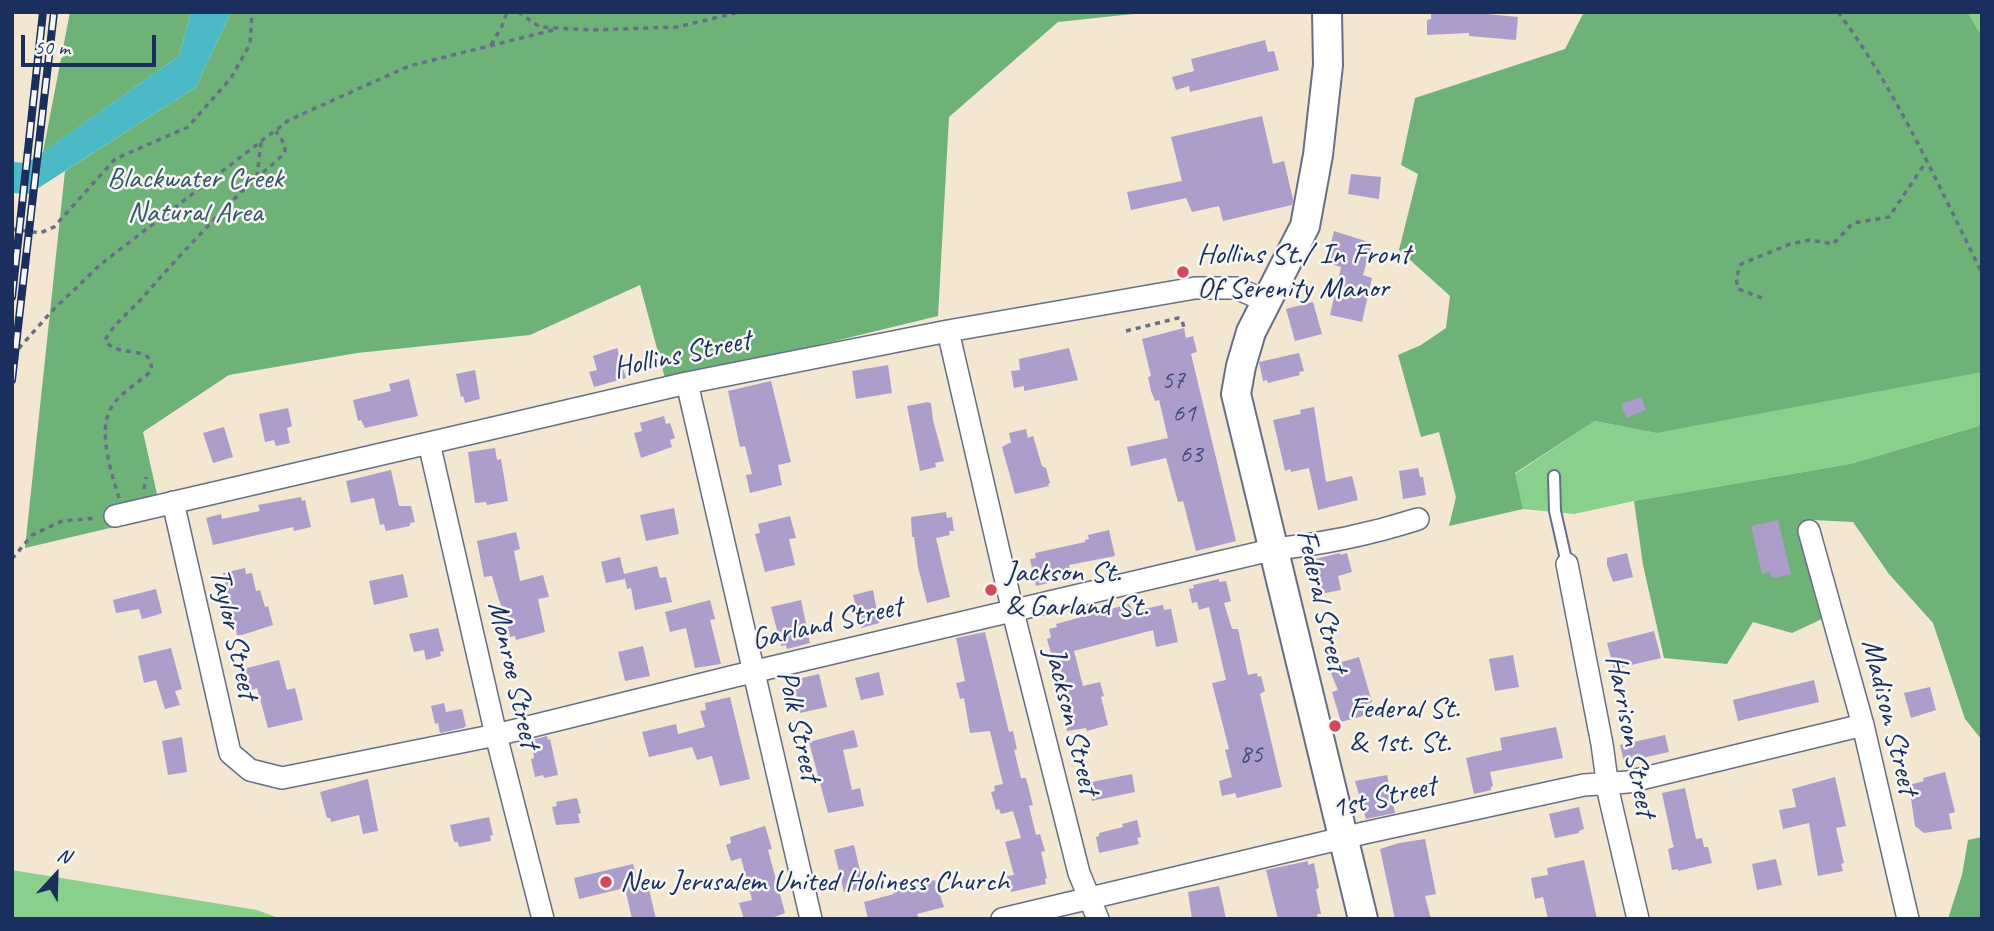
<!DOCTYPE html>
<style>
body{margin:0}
#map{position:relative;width:1994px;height:931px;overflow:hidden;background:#f3e7d2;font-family:Caveat,sans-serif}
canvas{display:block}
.frame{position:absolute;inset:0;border:14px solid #1b2f5e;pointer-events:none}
.north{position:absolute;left:21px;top:840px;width:70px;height:70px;-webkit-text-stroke:5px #f6f6f2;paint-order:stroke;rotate:22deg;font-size:19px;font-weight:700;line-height:28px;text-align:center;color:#1b2f5e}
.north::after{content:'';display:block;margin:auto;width:24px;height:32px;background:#1b2f5e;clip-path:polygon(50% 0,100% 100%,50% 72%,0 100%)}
.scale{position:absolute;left:21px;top:35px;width:135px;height:32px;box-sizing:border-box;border:4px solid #1b2f5e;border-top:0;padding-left:9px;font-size:21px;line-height:24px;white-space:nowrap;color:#1b2f5e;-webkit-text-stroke:5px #f6f6f2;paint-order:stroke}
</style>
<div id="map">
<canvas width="1994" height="931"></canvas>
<div class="frame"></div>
<div class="north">N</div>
<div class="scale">50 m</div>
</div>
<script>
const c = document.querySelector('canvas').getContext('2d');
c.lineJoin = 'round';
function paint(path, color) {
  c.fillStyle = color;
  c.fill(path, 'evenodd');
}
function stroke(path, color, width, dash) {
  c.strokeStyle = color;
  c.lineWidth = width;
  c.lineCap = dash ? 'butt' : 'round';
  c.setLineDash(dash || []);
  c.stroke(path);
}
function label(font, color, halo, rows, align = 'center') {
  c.font = font + ' Caveat,sans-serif';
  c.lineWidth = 5;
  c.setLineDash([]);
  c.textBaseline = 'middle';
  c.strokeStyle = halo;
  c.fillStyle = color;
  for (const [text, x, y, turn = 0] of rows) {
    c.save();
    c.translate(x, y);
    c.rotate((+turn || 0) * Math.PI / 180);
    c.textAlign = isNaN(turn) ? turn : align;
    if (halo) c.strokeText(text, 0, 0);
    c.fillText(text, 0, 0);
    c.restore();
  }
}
paint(new Path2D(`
 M1781,12h201v421l-4,-7 -128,38 -216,37 -60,13 -51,-5 -8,-35 80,-53 61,12z
 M12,870l245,40 24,9h-269z`), '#89d08c');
paint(new Path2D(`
 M70,12h121l-12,44 -136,96z
 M231,12h979l-77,2 -75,8 -109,95 -11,199 -272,66 -26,-97 -110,50 -173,18 -128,22 -86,57 14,62 -9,25 -123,29 40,-377 131,-84z
 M1584,12h383l15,25v335l-326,61 -61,-12 -80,52 8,36 -74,17 7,-29 -17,-65 -18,5 -23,-82 23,-10 25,-17 4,-32 -51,-46 19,-76 -17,-9 14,-67 150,-49z
 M1982,425v315l-17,-21 -32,-96 -44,-49 -36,-52 -41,-2 10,99 -30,14 -39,-11 -26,42 -63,-6 -21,-93 -9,-64 216,-37z
 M1982,837v82h-34l14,-44 6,-35z`), '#6eb278');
paint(new Path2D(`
 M191,12h40l-35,75 -167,107 -17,-1v-31l15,1 152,-107z`), '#4cb9c7');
paint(new Path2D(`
 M1431,12h36l51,5 -2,23 -47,-4v-3l-42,2v-15l4,-1z
 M1265,40l3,12 6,-1 5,19 -89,22 -1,-6 -13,4 -4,-13 22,-6 -3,-12z
 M1262,116l11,48 11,-3 9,38 -1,6 -69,16 -4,-15 -27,6 -6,-14 -55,12 -4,-18 55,-11 -11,-44z
 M1351,174l30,3 -2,22 -31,-5z
 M1334,231l38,12 -9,32 9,3 -10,44 -32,-7 11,-48 -15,-5z
 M1313,302l9,32 -27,7 -9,-32z
 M1184,328l2,10 7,-2 4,16 -6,2 45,187 -40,10 -13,-50 -5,1 -12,-44 -35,8 -4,-19 41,-9 -9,-38 -4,1 -4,-10 -3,-14 3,-1 -9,-37z
 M617,348l9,30 -32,9 -5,-15 8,-2 -4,-14z
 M1069,348l9,32 -54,11v-5l-10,2 -3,-17 9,-1 -1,-11z
 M1299,353l5,18 -5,1 1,3 -32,8 -1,-3 -4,1 -4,-19z
 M888,365l4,28 -36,6 -4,-28z
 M475,370l5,29 -15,4 -2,-7 -2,1 -5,-23z
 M409,379l9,37 -53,12 -4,-8 -3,1 -5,-21 38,-9 -2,-7z
 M771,381l20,81 -13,3 4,20 -32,8 -4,-18 6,-1 -7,-28 -5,1 -12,-56z
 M1641,397l5,13 -20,8 -5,-14z
 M928,402l3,1 2,17 11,41 -9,2 1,4 -16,4 -13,-65z
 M1314,407l12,75 26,-6 6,24 -40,10 -9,-42 -18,4 -1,-3 -5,2 -12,-51 28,-6 -1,-4z
 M288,408l4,18 -5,2 3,15 -14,3 -2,-6 -9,2 -6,-28z
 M664,416l2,8 4,-1 5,15 -5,2 2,7 -31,11 -7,-25 8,-2 -2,-8z
 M224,427l9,30 -20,6 -10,-30z
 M1026,429l2,9 5,-2 9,30 4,2 4,15 -2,1 1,2 -34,8 -13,-47 9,-5 -2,-9z
 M495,448l2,12 4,-1 7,42 -21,4 -1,-3 -11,1 -7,-51z
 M1418,468l2,9h3l3,18 -23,4 -4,-28z
 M391,470l8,36h12l4,16 -5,1v3l-24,5 -2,-7 -4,1 -6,-27 -23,5 -5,-22z
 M301,497l1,4 3,-1 6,27 -17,4 -1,-4 -80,18 -7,-27 15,-4 1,5 38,-8 -2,-6z
 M674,508l5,26 -33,7 -6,-26z
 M946,512l1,6 5,-1 2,14h-5l1,4 -14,3 14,59 -23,6 -9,-36 -4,-30h-2l-1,-20z
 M790,516l6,22 -7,1 6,26 -30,7 -10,-38 5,-1 -2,-9z
 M1778,520l13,54 -19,4 -2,-6 -8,2 -11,-48z
 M1109,530l6,26 -46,9 1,4 -7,4 2,6 -29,7 -6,-27 6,-1 -1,-5 50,-11v-2l4,-1 -1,-4z
 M516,532l4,17 -6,2 6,30 23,-6 6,22 -11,2 7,33 -29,8 -1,-4 -5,1 -6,-29h-2l-4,-11 -6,-21 -8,1 -7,-36z
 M1340,553v2l7,-2 5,19 -14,4 3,14 -21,4 -9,-34z
 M1627,553l6,24 -20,5 -6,-17v-7z
 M620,557l4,17 33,-8 3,12 6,-1 6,25 -37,8 -4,-22 -4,1 -2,-10 -19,4 -5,-21z
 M245,568l1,6 6,-1 4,18 4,-1 5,17 3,-1 5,19 -31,10h-5l-14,-62z
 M403,574l5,23 -34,8 -5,-24z
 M1219,579v3l7,-1 5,20 -7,2 8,26h6l10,46 9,-2 1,4 3,-1 4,15 -5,3 22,93 -45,11 -2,-5 -13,3 -3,-15 13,-4 -7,-27 4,-1 -17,-66 14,-3 -17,-73 -10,3 -2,-8 -5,1 -3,-14 5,-1 -1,-3z
 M156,589l6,24 -5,2 -15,4 -3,-10 -23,4 -3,-13z
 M873,590l6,33 -18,5 -8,-33z
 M710,600l5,19 -5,1 11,44 -26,4 -9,-40 -16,4 -5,-20z
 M801,600l9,43 -23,6 -1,-4 -5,1 -10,-39z
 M1129,604l5,7 29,-6 1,5 7,-1 7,33 -22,5 -3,-17 -79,21 9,35 17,-4 4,14 -3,1 7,28 -21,6 -1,-3 -19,3 -5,-38 -15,-54 4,-2 -2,-8 8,-2 -1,-3z
 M438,628l6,23 -4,1 1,4 -15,4 -2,-10 -10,2 -5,-18z
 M1654,631l7,27 -47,11 -7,-26z
 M985,632l24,100 4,-1 4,18 -3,1 7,28h5l7,27 -4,1 7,29 4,-1 5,17 -4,1 6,26 -2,1 1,5 -35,8 -4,-16 7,-1 -9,-33 16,-4 -8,-27 -12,3 -2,-5 -3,1 -5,-18 4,-1 -1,-5 9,-2 -13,-53 -20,2 -6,-35 -4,1 -4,-16 9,-2 -9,-43z
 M643,646l7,30 -25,5 -7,-29z
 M171,648l11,41 -7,2 5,14 -15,4 -9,-29 -12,3 -6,-27z
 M1513,655l6,32 -24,4 -6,-32z
 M1359,657l13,45 -8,3 2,10 -25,7 -9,-30 6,-2 -10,-24z
 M279,660l8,30 8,-2 8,32 -35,8 -11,-40 -8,3 -6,-22z
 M879,672l5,23 -23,5 -6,-22z
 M819,674l8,33 -27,6 -7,-33z
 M1814,680l5,22 -81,19 -5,-21z
 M1930,687l6,23 -25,8 -7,-25z
 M730,697l20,82 -30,7 -8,-30 -15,4 -5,-13 -43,10 -7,-25 34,-8 2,10 27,-7 -5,-16 6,-1 -1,-7z
 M444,703l2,9 16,-3 4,17 -3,2 -23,5 -2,-10 -3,1 -4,-18z
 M1556,727l7,31 -73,14 3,14 -2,1v3l-17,4 -8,-36 36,-8 -2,-12z
 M854,730l4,17 -15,3 9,40 8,-2 4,18 -36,7 -19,-71z
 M1665,735l4,17 -45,10 -4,-17z
 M547,736l1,4 2,-1 8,36 -14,3 -1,-3 -8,2 -4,-18 3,-1 -2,-18z
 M182,737l5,35 -19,3 -6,-34z
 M1945,772l10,40 -6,2 3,15 -28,4 -9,-7 -6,-41 15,-4 -1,-3z
 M1132,774l3,18 -43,9 -4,-15 4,-1v-3z
 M1387,775l8,38 -29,6 -11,-38z
 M1835,777l11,49 -10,2 8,35 -3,1 2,7 -25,5 -9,-53 -26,6 -4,-19 17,-3 -4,-18z
 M368,779l10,52 -15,3 -4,-19 -28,7 -1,-4h-3l-7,-26z
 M1685,788l11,51 6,-1 2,9h4l4,16 -34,8v-2l-6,1 -4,-21 6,-2 -1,-2 -11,-52z
 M577,798l4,15 -3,1 2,9 -24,2 -4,-18 5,-1 -1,-4z
 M1579,807l5,22 -5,2v2l-24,5 -6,-24z
 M489,817l4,18 -3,1 1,5 -32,6 -1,-5h-4l-4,-17z
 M1137,820l4,17 -4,1 2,6 -40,9 -3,-16 3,-1v-3l24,-6 -1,-3z
 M765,826l7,23 -4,1 17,63 -16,6h-25l-5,-16 13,-3 -11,-42 -10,3 -5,-16 5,-2 -1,-6z
 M1425,839l11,55 -11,2 6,23h-36l-15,-70 19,-6z
 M854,845l10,43 -20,4 -10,-42z
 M1776,859l6,26 -25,5 -5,-26z
 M1584,860l13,59h-49l-5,-22 -8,2 -4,-21 17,-3 -1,-7z
 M1308,861v4l6,-2 5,25 -3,1 5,25h-4l1,5h-40l-12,-49z
 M633,864l6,23 9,-2 8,34h-24l-7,-31 -46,11 -5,-21z
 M935,880l9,27 -27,7 1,3 -9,2h-41l-4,-17 30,-8 -1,-4z
 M1219,886l7,33h-34l-4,-27z`), '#ad9dca');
const service = new Path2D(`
 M1554,476l1,35 12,53`);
const minor = new Path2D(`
 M948,331l65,281 66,261 19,46
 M687,383l124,536
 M429,443l67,292 47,184
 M173,502l57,251 20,17 32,8 214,-43 239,-59 540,-127c49,-5 96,-15 143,-30
 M115,516l572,-133 261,-52 247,-43h41l30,13
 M1809,531l54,194 45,194
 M1567,564l35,180 7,51 29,124
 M1002,919l362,-86 220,-48 44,-3 235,-57`);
const tertiary = new Path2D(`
 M1327,12l1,53 -10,90 -13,71 -54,106 -10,34 -5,28 127,525`);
stroke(service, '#676f87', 14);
stroke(minor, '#676f87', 24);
stroke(tertiary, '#676f87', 32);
stroke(new Path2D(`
 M518,12l22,15 52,3 85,-3 63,-15
 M1838,12c59,79 100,173 144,261
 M491,45l11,-19 5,-14
 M257,177l4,-35
 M12,229l28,4 14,-6 61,-68 73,-32 43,-49 19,-34 2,-32
 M1762,298l-24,-9 -2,-11 5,-14 49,-20 20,-4 23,4 20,-21 36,-6 37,-55
 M1126,331l52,-13 4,2 2,8
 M12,356l40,-45 49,-47 188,-144 120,-54 144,-36
 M144,489l2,-12
 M119,498c-7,-23 -22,-67 -8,-90 8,-15 28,-25 40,-37 4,-29 -34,-11 -46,-31 10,-18 27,-30 40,-45 33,-38 68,-75 104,-111 12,-11 26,-20 36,-32v-7l-9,-14
 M12,559l20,-24 30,-14 35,-3`), '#676f87', 3.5, [5, 5]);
stroke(service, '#fff', 10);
stroke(minor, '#fff', 21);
stroke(tertiary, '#fff', 28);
const rail = new Path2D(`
 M12,297l31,-285
 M12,380l42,-368`);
stroke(rail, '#1b2f5e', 8);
stroke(rail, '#f6f6f2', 5, [16]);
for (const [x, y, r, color] of [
 [1183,272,7,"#d1495b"],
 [991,590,7,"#d1495b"],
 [1335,726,7,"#d1495b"],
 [606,882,7,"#d1495b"]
]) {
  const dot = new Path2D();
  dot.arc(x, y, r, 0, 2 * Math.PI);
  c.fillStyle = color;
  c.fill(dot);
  stroke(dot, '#f6f6f2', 2.5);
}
label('26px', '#404a79', null, [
 ["57",1173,381],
 ["61",1184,414],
 ["63",1191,455],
 ["85",1251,755]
]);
label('30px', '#36576a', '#f6f6f2', [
 ["Blackwater Creek",195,179],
 ["Natural Area",195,213]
]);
label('30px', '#1b2f5e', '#f6f6f2', [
 ["Hollins St./ In Front",1197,255],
 ["Of Serenity Manor",1197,289],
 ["Jackson St.",1005,573],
 ["& Garland St.",1005,607],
 ["Federal St.",1349,709],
 ["& 1st. St.",1349,743],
 ["New Jerusalem United Holiness Church",620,882]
], 'left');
label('30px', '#1b2f5e', '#f6f6f2', [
 ["Hollins Street",682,355,-12],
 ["Federal Street",1321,601,77],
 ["Garland Street",827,624,-13],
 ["Taylor Street",233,634,77],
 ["Monroe Street",513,675,77],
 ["Madison Street",1889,717,76],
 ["Jackson Street",1071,721,76],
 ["Polk Street",798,726,77],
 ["Harrison Street",1630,736,79],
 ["1st Street",1384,798,-13]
]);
</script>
